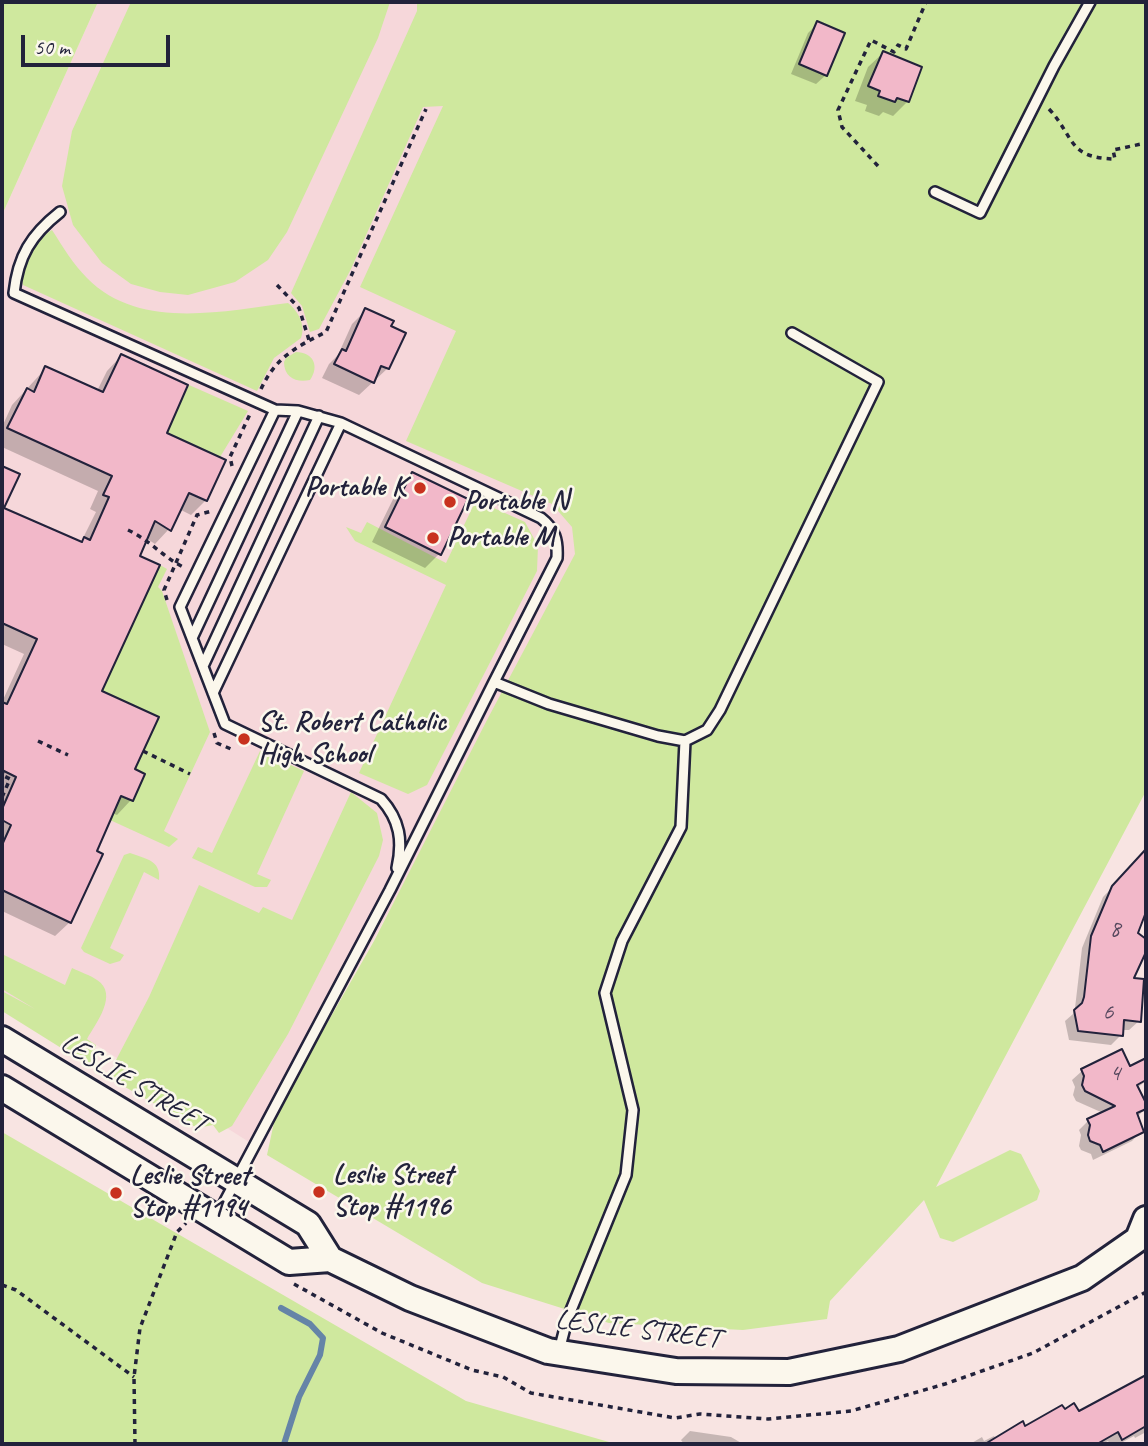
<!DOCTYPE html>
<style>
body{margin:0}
#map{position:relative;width:1148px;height:1446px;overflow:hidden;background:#f8e4e2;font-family:Caveat,sans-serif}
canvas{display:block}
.frame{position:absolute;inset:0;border:4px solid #22223b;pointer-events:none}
.scale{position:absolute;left:21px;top:35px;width:149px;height:32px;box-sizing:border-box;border:4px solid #22223b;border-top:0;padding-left:9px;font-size:21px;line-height:24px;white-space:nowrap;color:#22223b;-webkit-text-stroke:5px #fbf7ec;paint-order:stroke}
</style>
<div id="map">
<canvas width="1148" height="1446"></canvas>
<div class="frame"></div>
<div class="scale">50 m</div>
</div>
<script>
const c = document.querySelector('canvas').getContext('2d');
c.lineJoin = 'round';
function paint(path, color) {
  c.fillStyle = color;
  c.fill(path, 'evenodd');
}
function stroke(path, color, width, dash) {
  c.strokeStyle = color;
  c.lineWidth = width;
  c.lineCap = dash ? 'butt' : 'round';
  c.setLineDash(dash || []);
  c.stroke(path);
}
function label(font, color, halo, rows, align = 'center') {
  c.font = font + ' Caveat,sans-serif';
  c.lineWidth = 5;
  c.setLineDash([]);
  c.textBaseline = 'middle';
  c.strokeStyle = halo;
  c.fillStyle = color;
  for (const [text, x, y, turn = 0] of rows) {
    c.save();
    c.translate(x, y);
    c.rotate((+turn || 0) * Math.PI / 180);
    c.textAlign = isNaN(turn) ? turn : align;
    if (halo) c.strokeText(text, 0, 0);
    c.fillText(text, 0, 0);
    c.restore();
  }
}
paint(new Path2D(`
 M98,2h510l-10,536 -322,575 -16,36 -173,-110 -85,-48v-776z`), '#f6d7da');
paint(new Path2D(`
 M2,2h96l-96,213z
 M131,2h259l-12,36 -91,194 -19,28 -33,22 -47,13 -28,-3 -29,-8 -29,-21 -29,-38 -11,-39 10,-55z
 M417,2h729v789l-210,396 74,-37 11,4 19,37 -3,9 -84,42 -13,-4 -16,-38 -94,101 -3,18 -84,11 -134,-7 -127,-40 -215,-128 9,-42 98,-172 113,-221 88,-166 -3,-27 -20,-23 -146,-63 50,-110 -96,-44 83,-181 -20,1 -72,162 -32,60 -9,3 -8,-26 -11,-13 126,-282z
 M52,230c11,17 21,34 35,48 52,53 136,33 201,25 10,8 18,22 13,35l-27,20 -17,33 -234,-106c-4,-23 9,-43 29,-55z
 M296,352c17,0 24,14 14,28 -13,3 -26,-2 -26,-18l2,-4z
 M189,385l59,26 -28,46 -53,-24z
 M476,500l49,22 13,24 -1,25 -110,214 -19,9 -49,-21 87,-188 -91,-44 -9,-14 15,6 6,-11 79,41z
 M160,565l7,4 -9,18 4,4 48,141 -46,99 14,8 -9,8 -59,-27 11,-24 12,5 12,-27 -10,-5 23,-52 -56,-26z
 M260,751l44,20 -47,103 14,6 -4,7h-12l-63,-29 6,-11 14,6z
 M351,792l26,21 6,27 -4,16 -91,178 -56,92 -13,7 -6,-8 -16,3 -86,-49 5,-19 33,-63 50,-112 60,28 4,-6 29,13z
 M130,853c16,6 31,7 29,27l-15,-8 -34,76 14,7 -4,6 -10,3 -26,-12 -3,-4 43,-93z
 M2,954l63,31 7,-17c8,4 18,7 25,12 22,14 -1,43 -10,59l9,6 -6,21 -88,-55v-20l33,18 -33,-20z
 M2,1132l464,269 150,43h-614z`), '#cfe89e');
paint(new Path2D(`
 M818,23l8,52 -10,9 -25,-10 17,-41z
 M883,53l25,48 -15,15 -10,-4 -4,4 -14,-5 2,-6 -12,-4 13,-34z
 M365,311l24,16 -1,41 -29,27 -37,-17 7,-14 9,-9 14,-31z
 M121,356l43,78 42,66 -15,15 -12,-6 -10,20 -14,15 -9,-6 -9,19 -37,135 32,78 -1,30 -14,15 -5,-2 -18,39 -24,70 -15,14 -53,-25v-209l22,-48 -22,-10v-176l15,7 -15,34 78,35 16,-32 -6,-3 8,-18 -96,-44v-20l10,-22 34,-37 51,23 10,-20z
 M412,474l28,79 -15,15 -53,-26 26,-53z
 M1146,853v55l-10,26 10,6v6l-15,33 8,42 -10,9h-7l-1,5 -10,10 -42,-5 -4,-19 8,-7 2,-6 7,-60 21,-51z
 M1143,1062l3,6v13l-9,7 9,20 -9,9 4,14 -9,10 -39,19 -2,-6 -10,-4 -2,-4 2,-11 -2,-5 9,-9 15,-8 -27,-12 -3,-6 2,-8 -3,-7 10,-9 47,-3z
 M1146,1377v55l-11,6 -1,-2 -15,8h-9l-2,-3 -6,3h-132l12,-7 2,4 10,-5 2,3 68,-28 14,3z
 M690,1431l41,6 12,7h-59l-3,-4z`), '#0003');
stroke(new Path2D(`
 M281,1308l29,16 13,14 -3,17 -21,42 -15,47`), '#6584a7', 6);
const building = new Path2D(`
 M817,21l28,12 -18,43 -28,-12z
 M883,51l39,16 -13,35 -12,-4 -2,4 -17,-6 2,-5 -12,-5z
 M365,308l29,13 -3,5 15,7 -17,36 -8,-3 -7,17 -40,-19 8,-15 4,2z
 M121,354l67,31 -21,48 59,27 -19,41 -18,-8 -18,38 -16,-10 -15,35 20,9 -58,126 57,26 -24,52 10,5 -12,27 -12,-5 -24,55 6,3 -32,69 -69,-33v-45l9,-20 -9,-5v-11l14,-32 -14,-7v-68l5,2 30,-65 -35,-16v-157l18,8 -16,34 78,34 2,-5 6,3 19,-43 -6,-2 9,-19 -105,-48 20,-40 7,4 11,-26 58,26z
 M412,472l56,27 -27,56 -56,-28z
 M1146,849v63l-8,21 8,6v13l-12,26 10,1 -3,43 -17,-2 -1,16 -45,-5 -4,-21 8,-7 2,-6 7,-61 21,-50z
 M1122,1049l8,17 16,-8v22l-9,5 9,18v6l-9,4 7,19 -41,20 -3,-7 -10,-4 -2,-6 2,-10 -3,-6 28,-13 -30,-15 -3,-6 2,-9 -3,-7z
 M1146,1375v51l-24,14 -4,-8 -21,12h-112l38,-23 2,5 37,-21 3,4 9,-6 5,8z`);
paint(building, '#f2b8c9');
stroke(building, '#22223b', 2);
const service = new Path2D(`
 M935,192l45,21 74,-147 36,-64
 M60,212c-29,23 -42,44 -46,81l261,117
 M192,638l106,-227
 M203,666l116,-250
 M213,693l128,-270
 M397,868c6,-27 3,-48 -16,-69l-156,-75 -45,-117 95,-197 23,1 43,12 200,95c14,11 17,22 16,40l-63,124
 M216,1218l174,-328 104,-208 55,22 109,32 27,5 22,-11 13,-20 158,-328 -86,-49
 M559,1351l8,-31 59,-145 7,-65 -28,-117 17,-52 59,-114 4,-86`);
const secondary = new Path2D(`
 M2,1039l306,185 22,35
 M2,1088l287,174 41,-3 80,39 138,53 128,20 113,1 110,-23 183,-71 56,-39 8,-20`);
stroke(service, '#22223b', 14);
stroke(secondary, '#22223b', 30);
stroke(new Path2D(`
 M1049,109c26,28 18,49 66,50l-2,-9 33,-7
 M878,166l-36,-39 -4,-17 33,-70 23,12 4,-7 8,4 20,-47
 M277,285l22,23 10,32
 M261,389c15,-32 35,-42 65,-57l100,-223
 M232,466l-2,-9 21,-45
 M128,530c23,11 36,28 57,38
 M167,600l-3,-10 33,-75 15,-4
 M214,733l3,10 14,6
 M38,741l30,14
 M143,751l47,23
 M2,797l8,-18 -8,-4 1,-4
 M294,1284l88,49 90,37 31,7 28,16 144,25 25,-4 68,5 83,-8 94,-27 88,-31 113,-61
 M2,1285l14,5 118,87
 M135,1444l-1,-67 6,-49 37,-96 9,-9`), '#22223b', 3.5, [5, 5]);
stroke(service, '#fbf7ec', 9);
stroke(secondary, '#fbf7ec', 24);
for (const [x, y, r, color] of [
 [420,488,7,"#c8321e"],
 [450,502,7,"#c8321e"],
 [433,538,7,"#c8321e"],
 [244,739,7,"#c8321e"],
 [319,1192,7,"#c8321e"],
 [116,1193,7,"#c8321e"]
]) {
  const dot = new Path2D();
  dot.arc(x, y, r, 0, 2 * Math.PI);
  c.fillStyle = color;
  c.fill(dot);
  stroke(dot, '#fbf7ec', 2.5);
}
label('24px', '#56485e', null, [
 ["8",1115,930],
 ["6",1108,1013],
 ["4",1115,1074]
]);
label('bold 28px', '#22223b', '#fbf7ec', [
 ["Portable K",406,488,"right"],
 ["Portable N",464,502],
 ["Portable M",447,538],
 ["St. Robert Catholic",258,723],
 ["High School",258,755],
 ["Leslie Street",333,1176],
 ["Stop #1196",333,1208],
 ["Leslie Street",130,1177],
 ["Stop #1194",130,1209]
], 'left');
label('28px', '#22223b', '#fbf7ec', [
 ["LESLIE STREET",134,1084,31],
 ["LESLIE STREET",638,1330,7]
]);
</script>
